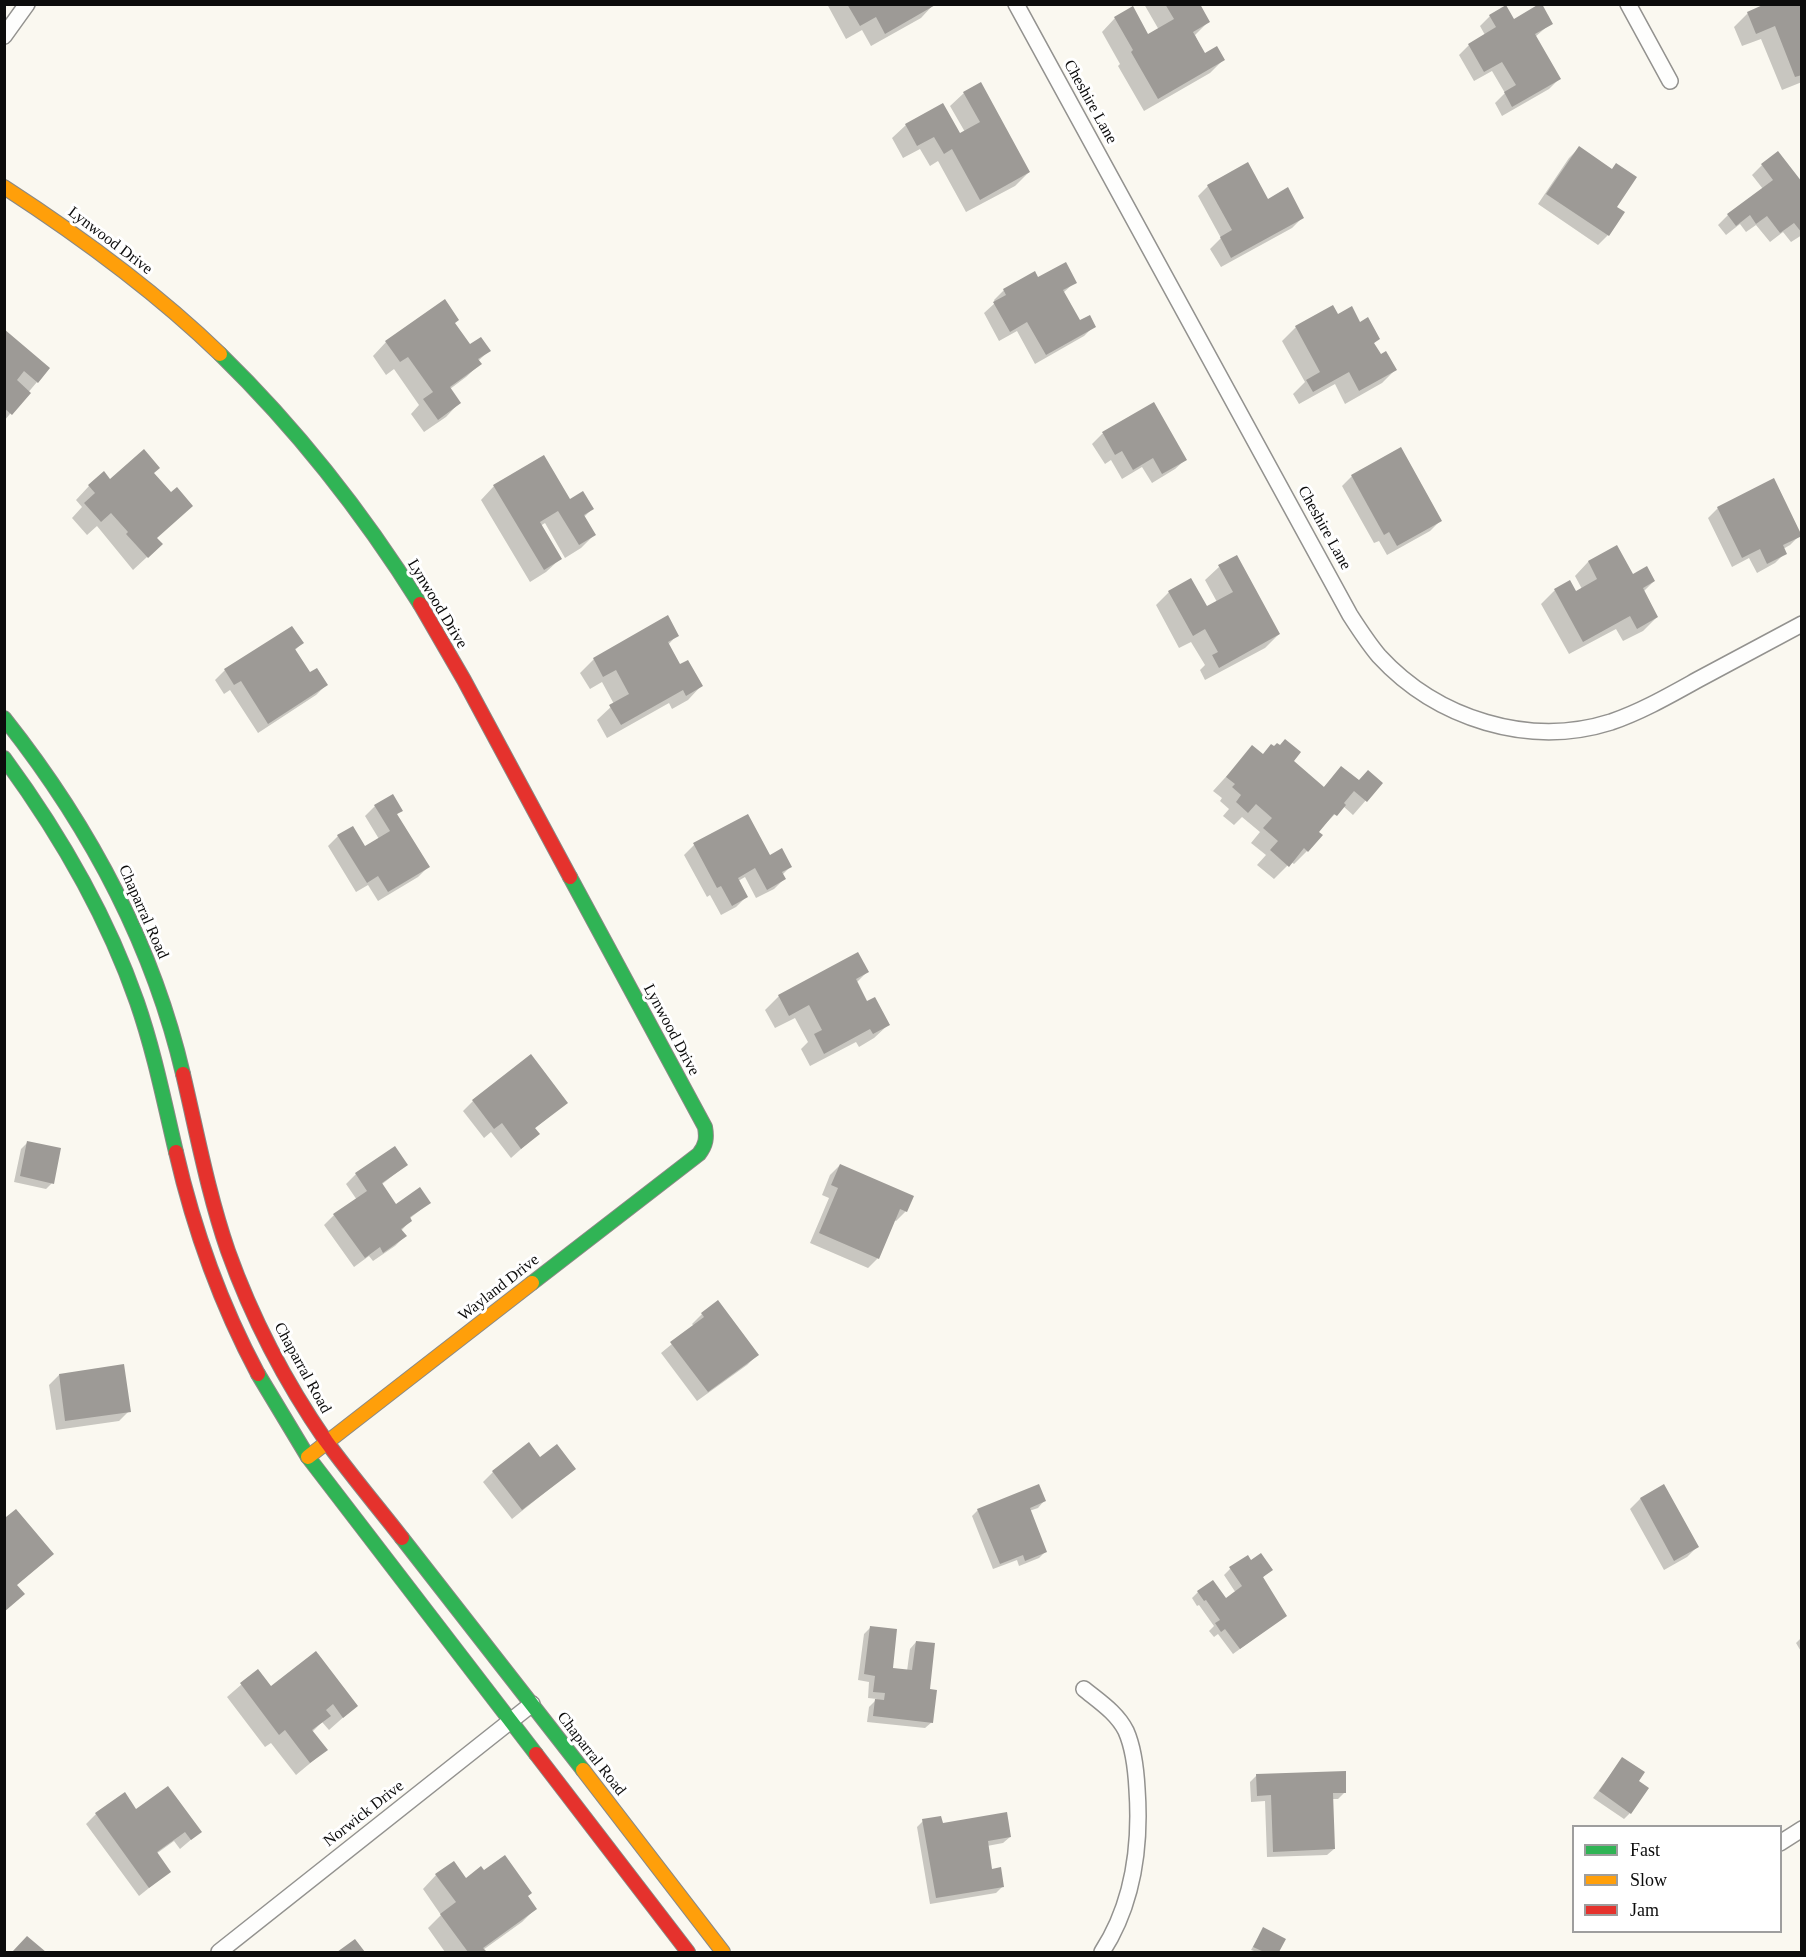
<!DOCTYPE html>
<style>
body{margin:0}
#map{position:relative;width:1806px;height:1957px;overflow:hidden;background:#faf8f0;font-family:Georgia,serif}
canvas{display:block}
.frame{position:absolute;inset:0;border:6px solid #0c0c0c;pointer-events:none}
.legend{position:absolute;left:1572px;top:1825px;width:210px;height:108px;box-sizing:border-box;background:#fff;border:2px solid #9e9e9e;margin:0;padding:8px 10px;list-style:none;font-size:18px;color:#0c0c0c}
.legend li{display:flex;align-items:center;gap:12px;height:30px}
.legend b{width:30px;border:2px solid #9e9e9e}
</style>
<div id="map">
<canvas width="1806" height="1957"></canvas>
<div class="frame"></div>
<ul class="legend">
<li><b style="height:8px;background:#30b455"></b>Fast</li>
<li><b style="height:8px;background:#ff9f0a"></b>Slow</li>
<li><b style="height:8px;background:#e5322d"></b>Jam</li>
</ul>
</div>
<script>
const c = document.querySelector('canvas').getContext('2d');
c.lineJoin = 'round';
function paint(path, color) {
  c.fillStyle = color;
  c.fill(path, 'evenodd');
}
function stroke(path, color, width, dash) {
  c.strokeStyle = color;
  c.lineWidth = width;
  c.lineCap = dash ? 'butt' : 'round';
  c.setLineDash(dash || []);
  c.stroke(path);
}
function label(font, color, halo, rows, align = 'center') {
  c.font = font + ' Georgia,serif';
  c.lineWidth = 6;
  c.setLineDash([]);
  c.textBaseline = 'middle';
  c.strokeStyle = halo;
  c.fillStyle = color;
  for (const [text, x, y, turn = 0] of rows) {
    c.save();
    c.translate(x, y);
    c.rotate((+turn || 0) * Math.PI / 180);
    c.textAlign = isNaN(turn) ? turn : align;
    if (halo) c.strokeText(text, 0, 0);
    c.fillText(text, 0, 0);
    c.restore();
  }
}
paint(new Path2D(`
 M827,4h107l-13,14 -50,28 -9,-16 -16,9z
 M1144,4h54l10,18 -13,13 9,20 19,5 -13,13 -66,38 -26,-45 2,-2 -18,-32 13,-14 33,18 11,-6z
 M1802,4v78l-20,8 -21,-51 -19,7 -8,-19 14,-14z
 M1490,16l24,5 37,2 -16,14 24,42 -10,10 -47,27 -7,-13 10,-10 -13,-22 -18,10 -15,-26 10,-10 16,-10 -5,-9z
 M964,93l65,79 -14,14 -49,26 -28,-51 -8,5 -10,-17 -17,9 -11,-20 14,-13 53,10 6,-3 -15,-26z
 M1579,148l32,22 4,37 8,6 -15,22 -10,10 -60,-41 31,-46z
 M1762,165l40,19v51l-11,7 -8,-10 -13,10 -14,-17 -10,7 -6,-8 -14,11 -8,-10 10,-10 35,-26 -11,-14z
 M1208,186l94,32 -10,10 -71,39 -11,-18 11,-11 -23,-42z
 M1038,279l37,3 -12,11 16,29 15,4 -10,10 -49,28 -18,-33 -18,10 -15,-28 11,-10 -1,-3 10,-10z
 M1333,307l5,9 21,8 19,15 -5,5 7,12 15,14 -13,13 -37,21 -10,-20 -36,20 -6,-10 12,-12 -23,-41 14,-14z
 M453,324l16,22 20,5 -11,10 2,3 -14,13 -16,12 9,14 -13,14 -22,15 -13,-18 8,-9 -25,-36 -8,6 -13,-19 13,-14z
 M4,331l33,51 -33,39z
 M1153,404l32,56 -10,9 -23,14 -10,-16 -20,12 -11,-19 -6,4 -13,-20 10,-10z
 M1352,476l88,45 -10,10 -43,24 -8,-14 -5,2 -32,-57z
 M110,481l51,63 -28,26 -36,-44 -10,9 -15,-17 10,-11 -6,-7 13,-14z
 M494,486l75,15 23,8 -8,8 10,18 -13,13 -16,10 -20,-35 -5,3 20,33 -14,13 -16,10 -49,-82z
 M1718,508l82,27 -10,10 -7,4 2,4 -10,10 -18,10 -8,-15 -17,9 -24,-49z
 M1617,547l16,29 21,5 -11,11 14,25 -14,14 -20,10 -7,-12 -47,25 -28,-50 14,-14 14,-8 6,11 7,-4 -7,-13 13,-14z
 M1219,567l60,67 -14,14 -60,32 -5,-10 5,-5 -14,-23 -12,6 -23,-43 13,-13 37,16 11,-6 -12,-22z
 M667,617l10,18 -9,10 12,21 21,20 -13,14 -16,9 -3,-6 -62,35 -10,-18 17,-16 -12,-22 -12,7 -10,-16 14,-14z
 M292,628l10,15 -7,7 15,24 16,11 -10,10 -58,38 -28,-43 -6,4 -9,-14 10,-10z
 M1253,747l9,8 30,6 31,27 18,-20 17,14 23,1 -28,32 -10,-9 -22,22 -14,23 -13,13 -3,-2 -17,17 -17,-14 9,-10 -15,-12 9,-11 -18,-15 -8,8 -11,-9 6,-7 -9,-8 2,-3 -9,-7z
 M375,806l26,4 -5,5 32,52 -10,10 -40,24 -10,-16 -12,7 -28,-46 10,-10 27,12 14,-9 -14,-23z
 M694,845l76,12 21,9 -9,9 2,4 -10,10 -18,9 -11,-21 -7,4 8,16 -10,10 -15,8 -11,-20 -3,2 -23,-42z
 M867,972l-11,11 11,20 21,22 -14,13 -15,9 -3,-5 -46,24 -9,-17 7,-7 -13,-24 -20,10 -10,-18 14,-14z
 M473,1101l93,2 -32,26 4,5 -27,24 -20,-26 -7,6 -21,-27z
 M27,1143l25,40 -6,6 -32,-7 7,-33z
 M406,1165l-25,20 14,21 34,-3 -20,16 1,2 -9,10 4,5 -10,10 -22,15 -4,-5 -15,11 -30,-42 10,-10 23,-15 -11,-16 10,-10z
 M840,1165l66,46 -10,10 -2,-1 -16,38 -10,10 -58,-25 19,-45 -7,-3 8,-20z
 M702,1314l55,41 -10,10 -50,36 -36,-48 33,-27 -2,-2z
 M59,1375l70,36 -10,10 -63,9 -7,-45z
 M540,1459l34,10 -62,50 -29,-37 10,-10z
 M1664,1486l33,61 -10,10 -23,13 -34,-61 10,-10z
 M1044,1501l-6,7 -9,3 17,40 -7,7 -20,8 -2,-6 -24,9 -21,-53 6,-6z
 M1251,1562l20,8 -9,8 23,38 -52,38 -15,-20 -4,3 -5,-6 5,-5 -15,-21 -2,1 -5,-8 6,-6 27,8 11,-7 -12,-18 6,-6z
 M870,1628l21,42 16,1 3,-22 6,-7 13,49 3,31 -7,6 -58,-6 2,-15 8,-8 -9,-1 1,-16 -11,-2 6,-46z
 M1802,1637v16l-6,-10z
 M257,1671l14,17 85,18 -27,24 -7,-8 -10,10 14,18 -30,25 -25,-32 -6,4 -38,-50z
 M1623,1758l7,55 -6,6 -31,-21z
 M1257,1775l88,17 -7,7h-6l2,50 -7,6 -60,2 -2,-56 -14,1 -1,-20z
 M136,1811l64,21 -20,17 -6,-8 -18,13 13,18 -30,24 -53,-72 10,-10z
 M923,1821l87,16 -7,6 -16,3 4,24 12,16 -7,7 -66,11 -13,-77z
 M484,1872l42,24 9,13 -13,13 -39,28 2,2h-40l-17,-24 13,-13 -18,-26 13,-14 29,5z
 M1263,1929l21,10 -7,13h-20l-6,-2z`), '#0003');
paint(new Path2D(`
 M847,4h90l-52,30 -9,-17 -16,9z
 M1165,4h35l10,18 -17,10 12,21 12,-7 8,14 -67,39 -27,-47 2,-2 -19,-33 19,-11 15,28 26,-15z
 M1539,4h3l11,20 -18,10 26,45 -49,28 -8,-15 12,-7 -14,-23 -18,10 -16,-28 28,-17 -7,-12 17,-10 8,14z
 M1765,4h37v71l-7,2 -20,-51 -19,8 -9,-22z
 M981,82l49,90 -50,28 -28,-51 -8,5 -10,-17 -17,9 -12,-22 38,-21 17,30 20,-11 -17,-30z
 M1579,146l33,23 4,-6 21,14 -20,30 8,5 -16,24 -63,-42z
 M1778,151l24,31v51l-8,-10 -14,10 -13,-17 -11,8 -6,-9 -14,11 -9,-12 46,-34 -12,-16z
 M1248,162l20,37 20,-12 16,31 -73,40 -11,-21 12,-7 -25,-45z
 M1066,262l11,21 -14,7 17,30 10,-5 6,12 -50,28 -19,-33 -17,10 -17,-30 13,-7 -3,-6 32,-18 3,6z
 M445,299l14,21 -4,3 15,21 11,-7 10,14 -13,8 4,5 -32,23 11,16 -23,17 -15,-21 10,-7 -25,-35 -8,5 -15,-21z
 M1333,305l5,9 14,-8 8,16 8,-5 12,22 -6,4 7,11 5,-3 11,19 -38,21 -10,-19 -36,20 -7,-12 14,-8 -25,-46z
 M4,329l46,39 -12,15 -14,-12 -7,9 14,13 -19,22 -8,-7z
 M1154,402l33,58 -25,14 -9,-16 -20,12 -11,-19 -7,4 -13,-23z
 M1401,447l41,74 -45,25 -8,-14 -5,3 -33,-60z
 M144,449l16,19 -6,5 17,19 6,-5 16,19 -36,32 6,6 -15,14 -22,-24 2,-2 -17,-19 -10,9 -17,-19 11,-10 -7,-8 16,-14 6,8z
 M544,455l26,44 13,-8 11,18 -10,6 12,20 -17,10 -21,-34 -18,11 22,37 -18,11 -51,-85z
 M1774,478l28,58 -19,9 4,9 -20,10 -7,-15 -18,9 -25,-51z
 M1617,545l16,29 14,-8 8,15 -12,7 15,29 -21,12 -7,-13 -47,26 -29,-53 16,-9 6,11 21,-12 -9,-18z
 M1237,555l43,79 -61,34 -7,-13 6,-3 -13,-23 -12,7 -25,-45 23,-13 16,28 26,-14 -15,-27z
 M668,615l11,21 -11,6 12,22 8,-4 15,26 -17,10 -3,-6 -62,35 -12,-20 20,-11 -13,-24 -13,7 -10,-19z
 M292,626l12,17 -9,6 15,23 7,-4 11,17 -60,39 -27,-43 -7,4 -10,-16z
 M1285,739l16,13 -7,9 30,26 17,-21 18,14 9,-10 15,13 -16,19 -13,-11 -10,12 2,2 -9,11 -3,-2 -15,18 4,3 -15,17 -4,-4 -15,19 -19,-17 8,-9 -15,-13 9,-10 -16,-14 -8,9 -12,-11 5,-7 -9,-8 3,-3 -9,-7 26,-32 11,9 8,-10 3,2 3,-3 3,2z
 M393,794l10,17 -6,3 33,53 -42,25 -10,-16 -11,7 -30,-48 16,-9 12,20 25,-15 -16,-26z
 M748,814l22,41 12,-7 10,19 -10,5 4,7 -19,11 -12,-22 -17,10 10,19 -16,9 -11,-20 -4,2 -24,-45z
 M858,952l11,20 -13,7 11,22 8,-4 15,28 -17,9 -3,-5 -46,25 -10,-20 8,-4 -13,-25 -20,11 -11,-21z
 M531,1054l37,49 -33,25 5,6 -19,15 -19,-26 -8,6 -22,-29z
 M27,1141l34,7 -7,36 -34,-8z
 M395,1146l13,19 -26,18 14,21 24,-17 11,16 -21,14 2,4 -11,8 6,7 -24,17 -3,-6 -15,11 -32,-44 34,-23 -12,-18z
 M840,1164l74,32 -7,16 -7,-3 -21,50 -60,-26 19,-45 -7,-3z
 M718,1300l41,55 -51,37 -38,-50 34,-25 -3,-4z
 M124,1364l7,48 -66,9 -6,-47z
 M529,1442l11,15 17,-13 19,25 -54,41 -30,-39z
 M1039,1484l7,17 -16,7 17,44 -22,9 -2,-6 -23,9 -23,-55z
 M1664,1484l35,63 -25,14 -34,-63z
 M16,1509l38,45 -37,31 8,9 -21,18v-98l2,3z
 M1261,1553l12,17 -10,7 24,39 -47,33 -15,-20 -4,3 -6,-9 5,-3 -14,-20 -2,1 -7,-10 16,-11 13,18 16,-12 -13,-19 19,-12 3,5z
 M870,1626l27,3 -4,39 19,2 4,-29 19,2 -5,46 7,1 -4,33 -60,-7 2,-17 9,1 1,-7 -12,-1 2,-16 -11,-2z
 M316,1651l42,55 -15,12 -10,-14 -7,6 5,6 -19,14 16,20 -18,13 -25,-33 -6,5 -39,-52 18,-14 13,17z
 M1622,1757l23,15 -6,9 10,7 -18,26 -32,-23z
 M1346,1771v22h-13l2,56 -62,3 -2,-57 -14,1 -1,-22z
 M168,1786l34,46 -11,8 -6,-8 -28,20 14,20 -22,16 -54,-75 30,-21 11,17z
 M1007,1812l4,25 -23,4 4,28 9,-2 3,20 -68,11 -14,-79 19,-3 2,7z
 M505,1855l27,38 -4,3 9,13 -54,39 4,4h-19l-28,-38 16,-12 -21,-28 19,-13 12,17 15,-12 3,4z
 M1263,1927l23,12 -7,13h-15l-11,-5z
 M27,1936l19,16h-34z
 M355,1939l10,13h-28z`), '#9d9a96');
const street = new Path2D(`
 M1016,4l334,611c9,14 18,28 29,41 58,63 150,92 232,66 32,-11 61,-28 90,-44 34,-18 67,-36 101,-54
 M1628,4l42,77
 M4,36l23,-32
 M1084,1689c16,13 33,24 42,42 8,18 10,39 11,58 4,57 -4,115 -35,163
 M1780,1843l22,-14
 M219,1952l313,-248`);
const fast = new Path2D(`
 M220,354c77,75 143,159 200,250
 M4,718c84,106 148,224 179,356
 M4,758c55,75 102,155 133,244 17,49 27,99 39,150
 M532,1283l167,-129c7,-9 8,-16 6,-27l-135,-250
 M258,1374l50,83 228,297
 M402,1538l181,232`);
const slow = new Path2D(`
 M4,187c77,50 150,103 216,167
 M308,1457l224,-174
 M583,1770l140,182`);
const jam = new Path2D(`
 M420,604l44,76 106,197
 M183,1074c14,59 25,119 45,177 24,67 58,132 98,190 24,33 51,65 76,97
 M176,1152c18,78 44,151 82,222
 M536,1754l152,198`);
stroke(street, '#93928f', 18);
stroke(fast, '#8a8985', 16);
stroke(slow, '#8a8985', 16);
stroke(jam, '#8a8985', 16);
stroke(street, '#fefefd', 15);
stroke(fast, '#30b455', 14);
stroke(slow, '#ff9f0a', 14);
stroke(jam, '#e5322d', 14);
label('16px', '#0c0c0c', '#fff', [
 ["Cheshire Lane",1090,102,61],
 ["Lynwood Drive",110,241,37],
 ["Cheshire Lane",1324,528,61],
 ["Lynwood Drive",437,604,59],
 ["Chaparral Road",143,912,66],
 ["Lynwood Drive",671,1030,62],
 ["Wayland Drive",499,1288,-38],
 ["Chaparral Road",302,1368,61],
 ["Chaparral Road",591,1754,52],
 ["Norwick Drive",364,1814,-38]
]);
</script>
